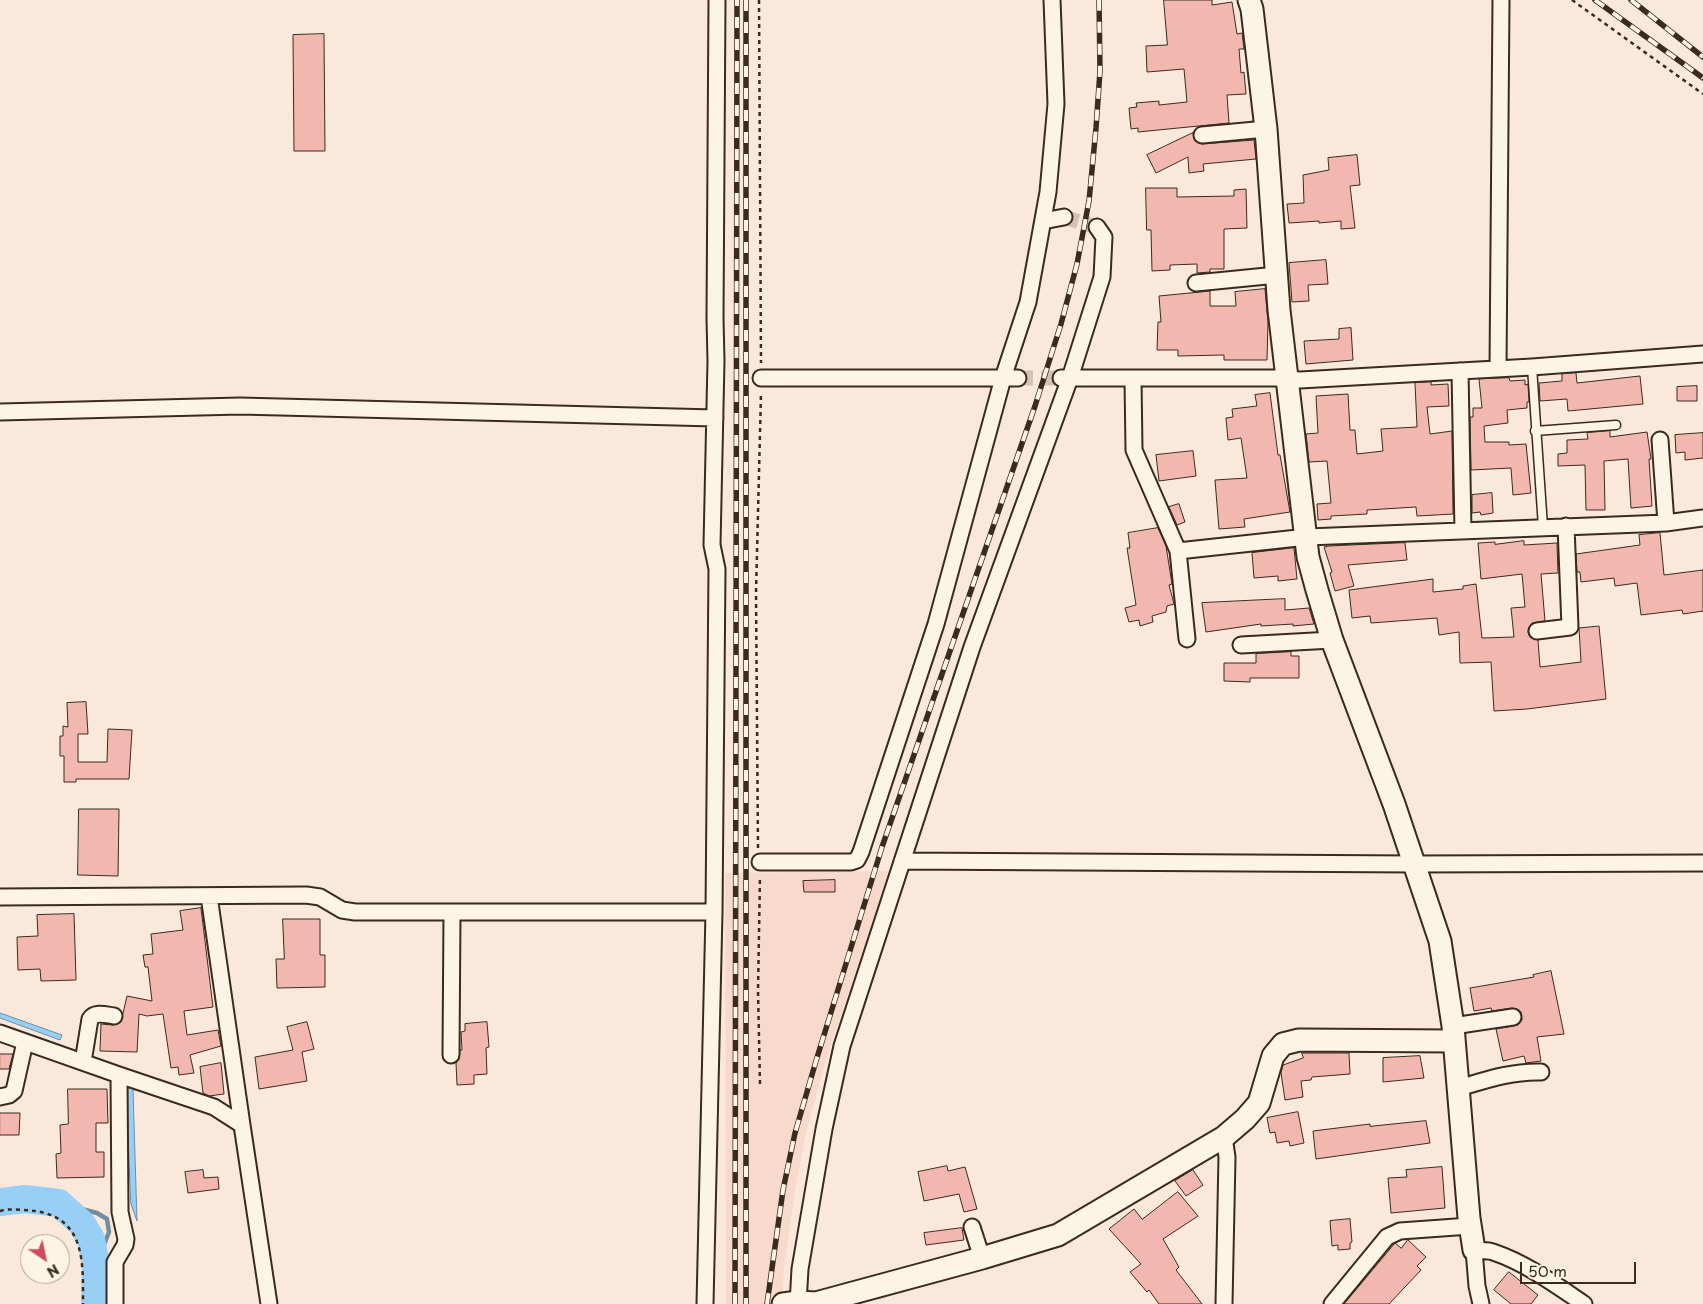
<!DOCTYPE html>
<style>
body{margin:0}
#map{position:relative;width:1703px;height:1304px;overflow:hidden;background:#fae9da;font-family:"Playpen Sans",sans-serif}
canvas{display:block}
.north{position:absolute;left:20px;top:1234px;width:50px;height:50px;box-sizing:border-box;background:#fcf5e5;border:1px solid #afa495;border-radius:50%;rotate:146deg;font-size:14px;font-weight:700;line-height:20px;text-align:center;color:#3b2a1e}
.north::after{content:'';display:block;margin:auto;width:18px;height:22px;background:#d1495b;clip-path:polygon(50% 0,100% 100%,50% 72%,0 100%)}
.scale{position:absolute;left:1520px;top:1262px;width:116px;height:22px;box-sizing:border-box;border:2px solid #3b2a1e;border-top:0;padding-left:6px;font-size:15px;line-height:18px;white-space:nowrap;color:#3b2a1e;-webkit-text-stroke:4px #fcf5e5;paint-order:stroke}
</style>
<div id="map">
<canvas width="1703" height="1304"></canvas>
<div class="north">N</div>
<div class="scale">50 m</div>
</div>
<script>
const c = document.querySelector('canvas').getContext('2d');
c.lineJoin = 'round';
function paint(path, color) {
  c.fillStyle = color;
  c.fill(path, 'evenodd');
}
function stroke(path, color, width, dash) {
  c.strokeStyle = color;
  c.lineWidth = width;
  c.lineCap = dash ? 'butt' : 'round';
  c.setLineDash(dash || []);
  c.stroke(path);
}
paint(new Path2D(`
 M889,871l-63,189 -21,77 -10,54 -11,77 -2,36h-56l-1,-431z`), '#f8dacd');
const water = new Path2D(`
 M0,1013l62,22 -2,5 -60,-22z
 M126,1087l21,2 -14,1 4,131 -6,-17z`);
paint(water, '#97cff6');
stroke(water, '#728da0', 1);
stroke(new Path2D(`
 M59,1203l38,10 10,6 2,13 -13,33`), '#728da0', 4.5);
stroke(new Path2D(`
 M0,1202l25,-3 34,4 23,21 9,15 5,26 -1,39`), '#97cff6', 28);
const building = new Path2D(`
 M1164,0h48v5l20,-3 5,32 5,-1 2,16h-5l2,24 3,-1 2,22 -19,1 2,28 -91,9v-4l-7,1 -2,-21 8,-1 -1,-4 23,-2v4l28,-3 -3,-33 -37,3 -1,-26 21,-1z
 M324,34l1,117h-31l-1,-116z
 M1193,133l2,8 7,3 52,-4 2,19 -53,5 1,7 -15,2 -1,-16 -32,16 -9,-18z
 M1357,155l3,30 -10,1 5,42 -14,1v-8l-22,2v-2l-30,2 -2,-19 17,-1 -1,-28 26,-5 -1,-12z
 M1146,188h31v9l57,-1v-6l12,-1 1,39 -23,1v40h-14v3l-13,1v-9l-27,1v5l-18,1 -1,-41h-4z
 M1326,260l2,24 -20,1 1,16 -17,1 -3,-39z
 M1265,289l3,33 -1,38h-43v-5l-46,1v-6h-21l1,-28h3l-2,-26 51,-5v15h26l-1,-14z
 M1351,328l2,32 -47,4 -2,-23 35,-2v-10z
 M1576,373l1,10 63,-7 3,28 -75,7 -1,-12 -27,2 -1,-18 23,-2v-7z
 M1509,378l1,3 15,-1v5l3,-1 1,18h-2v6l-20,2 1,13 -24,3 1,16h24v3l17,-1 5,49 -18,2 -2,-27 -40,2 -1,-53h3v-9h9l-3,-29z
 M1431,382v3l17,-1 1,22 -22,1 3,27 22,-3 1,83 -36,2 -1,-9 -49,3v4l-36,2v3l-13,1 -1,-16 14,-1 -4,-42 -18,1 -3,-28 12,-1 -2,-37 32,-2 2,36h5l2,24 26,-3 -2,-22 36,-2 -2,-44z
 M1697,386v15h-20v-14z
 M1270,393l8,62h2l10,57 -46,7 1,8 -26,2 -4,-49 32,-2 -6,-40 -13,2 -2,-22 7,-1 -1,-8 25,-3 -2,-11z
 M1610,431v6l37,-5 4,27h-2l3,47 -21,2 -3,-49 -24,2 1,49h-19l-1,-45 -27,1v-12l9,-1v-13l21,-1 -1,-6z
 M1703,433v25l-18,2v-8l-9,1 -1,-18z
 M1193,451l3,25 -37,5 -3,-26z
 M1492,493l1,20 -12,2 -1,-3 -8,1v-18z
 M1179,504l6,18 -8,3 -8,-18z
 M1158,528l8,18 6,38 -3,1 5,19 -7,2 -1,6 -14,4 1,6 -13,4 -1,-6 -10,2 -4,-14 11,-3 -9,-57h3l-2,-15z
 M1660,533l4,42 39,-5v41l-20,3 -1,-4 -41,5 -4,-32 -22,3 -1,-8 -33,4 -1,-10h-3l-1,-18 64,-9 -1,-10z
 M1524,541v4l33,-2 1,30 -17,1 4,47 -13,2 -3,4 -1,5 2,5 8,3 2,27 41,-5 -2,-34 20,-2 7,73 -79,10 -33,2 -3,-49 -31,1 -1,-31 -20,3 -2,-17 -66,5 -1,-7 -18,2 -3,-28 84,-11v13l30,-3v-3l13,-2 6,54 32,-1 -3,-29 14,-1 -3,-33 -41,5 -3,-36 17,-1v2z
 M1405,543l2,17 -59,5 6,21 -19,5 -5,-18 2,-1 -8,-25 5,-1z
 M1294,548l3,31 -19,2v-5l-24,2 -2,-25z
 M1285,599v11l24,-2 5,16 -21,2v-2l-32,2v-2l-55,8 -4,-29z
 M1291,652v4h8v22h-49v4l-26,-1v-18h32v-9z
 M86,702l2,32h-10v28h29l1,-33 24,1 -3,49h-53v3h-12v-26h-4v-20h3v-10l5,1 -1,-24z
 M79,809h40l-1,67 -40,-1z
 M835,880v12h-31l-1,-11z
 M201,908l12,99 -29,4 3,24 31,-5 3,16 -31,9 4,18 -15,2 -1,-8 -7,1 -8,-54 -16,2 -8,-2 -2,38 -37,-1 1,-27 12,1 8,-3 6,-26 25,5 -4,-34h-3l-2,-12 10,-1 -2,-20 32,-4 -3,-19z
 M74,914l2,66 -35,1 -1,-12 -22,1 -1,-33 21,-1 -1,-21z
 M283,919h37v36h5v32l-48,1 -1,-29h8z
 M1551,971l13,63 -27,3 4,24 -15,2 -2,-7 -21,5 -7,-32 22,-4 4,-5 -1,-8 -4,-3 -5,-1 -20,3 -1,-3 -17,3 -4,-23 64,-11 -1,-2z
 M307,1022l7,27 -12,3 5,29 -48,8 -4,-32 38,-7 -6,-23z
 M487,1022l2,25 -3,1 1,26 -13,1v9l-17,1 -1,-22 3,-4 1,-9h2l-1,-18 4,-1v-7z
 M1302,1053h47l1,21 -38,3 -1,3 -10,1 2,16 -18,3 -4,-27 2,-8 20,-7z
 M0,1054h13l-4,15h-9z
 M1420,1056l4,22 -41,4v-24z
 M221,1063l3,31 -15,2 -6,-3 -3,-26z
 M68,1089h39l1,34h-12v29h8v25l-47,1 -1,-24 5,-1 -1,-28 8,-1z
 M1298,1112l6,31 -14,3 -1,-5 -12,2 -2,-11 -5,1 -3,-15z
 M0,1113h20l-1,22h-19z
 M1426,1121l4,22 -114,16 -3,-28 57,-7v2z
 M947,1166l1,5 17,-4 12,42 -13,3 -5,-18 -35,7 -6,-29z
 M1442,1167l3,41 -54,5 -3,-35 19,-1 -1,-7z
 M203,1170l1,8 14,-1 1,12 -31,4 -3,-21z
 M1193,1170l10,15 -17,11 -11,-15z
 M1178,1192l20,24 -35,23 16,28 -3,3 26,34h-43l-10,-14 -2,2 -17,-20 11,-8 -32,-35 25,-20 8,10z
 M1350,1219l2,23 -2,1v6l-12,1v-5l-6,1 -2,-25z
 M962,1228l2,12 -38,5 -2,-12z
 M1408,1240l18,17 -9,9 4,4 -32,34h-45l51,-61 6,5z
 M1509,1272l29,23 -7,9h-20l-17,-14z`);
paint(building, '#f2b7af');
stroke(building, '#3b2a1e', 1);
stroke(new Path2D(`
 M1064,217l33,10
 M1018,378h41`), '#d4c3b4', 15, [15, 8]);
const lane = new Path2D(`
 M1532,367l11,160
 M1535,431l81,-6`);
const street = new Path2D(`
 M1202,135l64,-6
 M1043,221l21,-4
 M1196,283l81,-8
 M1498,368l3,-368
 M1460,371l3,160
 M761,378h257
 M1061,378h215l24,2 232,-13 171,-13
 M1133,379l1,71 44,101 9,88
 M0,412l240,-6 475,12
 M1660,440l6,83
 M1178,551l129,-14 359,-14 37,-5
 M1537,631l33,-4 -4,-101
 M1241,645l91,-5
 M902,861l513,3 288,-1
 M760,862h91l6,-2 4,-8 75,-228 67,-246 25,-76 20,-110 8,-88 -4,-104
 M209,896l33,229
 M0,897l306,-2 14,2 22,13 13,2h359
 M1453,1026l60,-9
 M0,1033l119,42 95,32 28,18 27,179
 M451,1055l1,-142
 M83,1062l7,-43c5,-8 16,-4 24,-3
 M1459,1088c27,-8 53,-17 82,-16
 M0,1097l9,-2 5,-4 11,-49
 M1224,1137l3,20 -3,147
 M972,1227l10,31
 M115,1304v-42l10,-17 1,-6 -6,-27 -1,-137
 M705,1304l9,-392 3,-343 -5,-24 4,-184 -1,-43 2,-318
 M798,1304l2,-35 24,-140 18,-83 130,-399 98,-269 32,-101 2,-40 -7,-10
 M1332,1304l55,-67 13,-6 70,-5
 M1481,1304l-4,-18 -3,-36c6,1 13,0 19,2 33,11 63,33 91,52`);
const secondary = new Path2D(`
 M1249,0l3,9 14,120 13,181 29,247 9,33 15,50 62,164 46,137 13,85 16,192 5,32
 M783,1304l15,-2 18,1 166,-45 76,-23 166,-98 21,-18 14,-16 14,-47 10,-12 16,-4 154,1`);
stroke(lane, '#3b2a1e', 11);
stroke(street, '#3b2a1e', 19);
stroke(secondary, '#3b2a1e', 25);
stroke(new Path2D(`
 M759,0l2,363
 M1572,0l131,94
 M758,848l-2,-255 5,-200
 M760,1084l-2,-93 2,-115
 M0,1211c10,-3 24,-1 35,0 51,7 48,53 48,93`), '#3b2a1e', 2.5, [4, 4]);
stroke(lane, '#fcf5e5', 8);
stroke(street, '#fcf5e5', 15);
stroke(secondary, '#fcf5e5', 21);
const rail = new Path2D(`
 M746,0v1304
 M1595,0l108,78
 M1631,0l72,57
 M735,1304l2,-1304
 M767,1304l16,-114 12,-57 21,-72 66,-214 153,-441 26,-82 16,-60 12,-63 7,-73 4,-57 -1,-71`);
stroke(rail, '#3b2a1e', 5.5);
stroke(rail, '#fcf5e5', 4, [11]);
</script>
